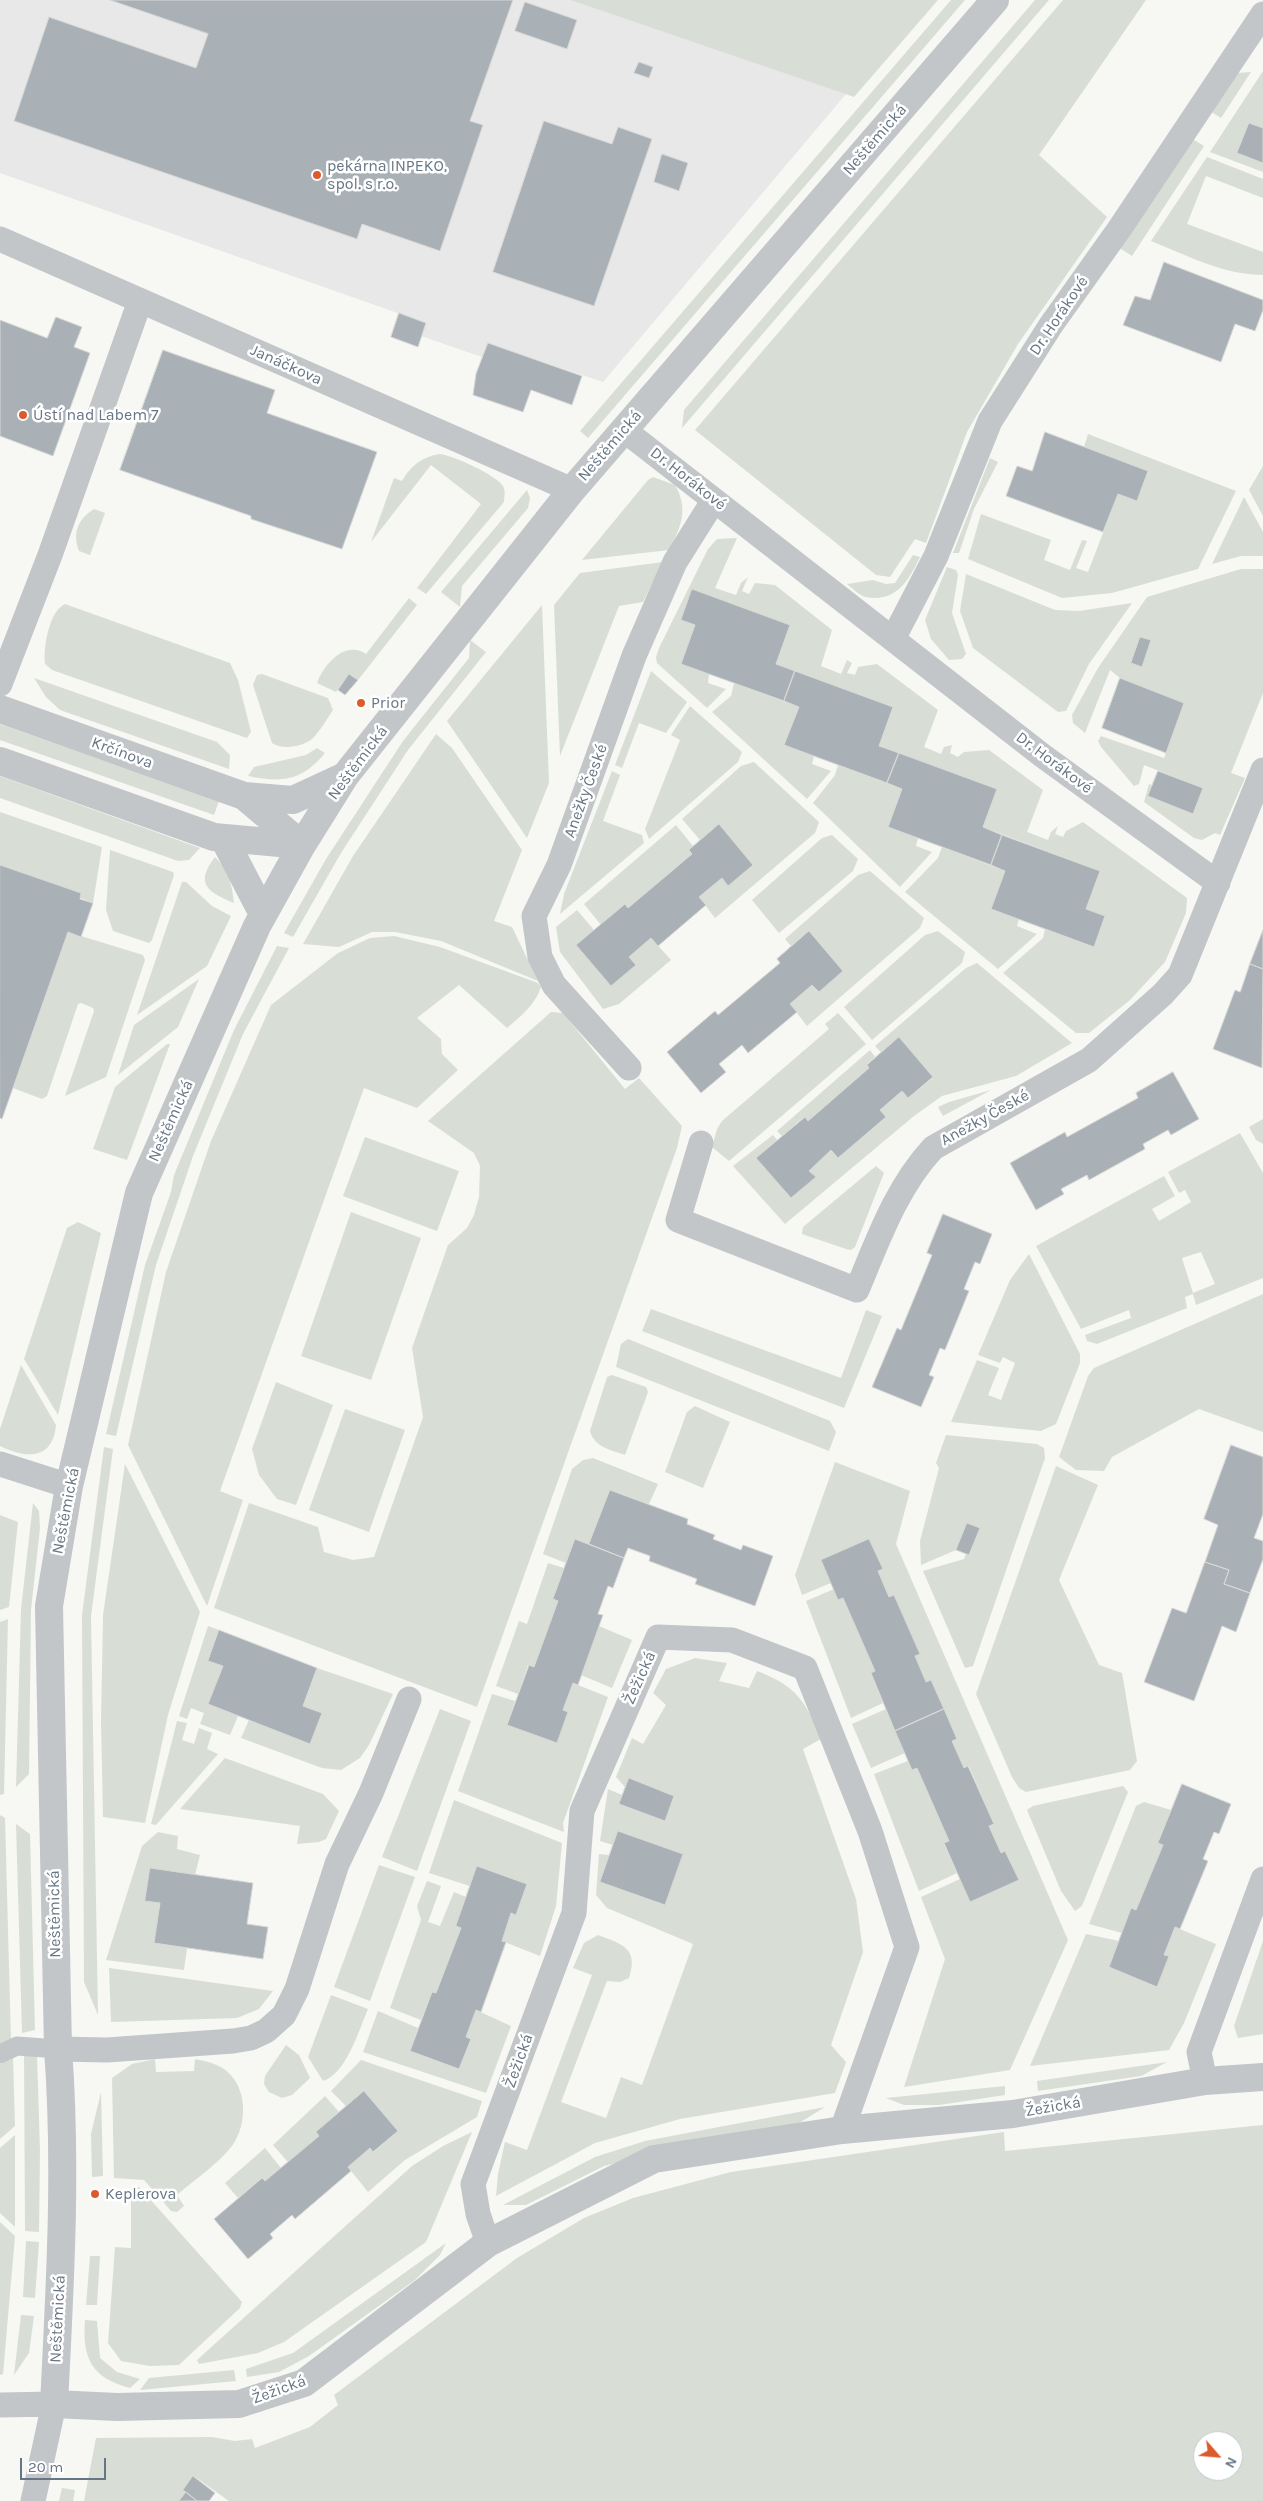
<!DOCTYPE html>
<meta charset="utf-8">
<style>
body{margin:0}
#map{position:relative;width:1263px;height:2501px;overflow:hidden;background:#f7f7f4;font-family:Karla,sans-serif}
canvas{display:block}
.north{position:absolute;left:1193px;top:2431px;width:50px;height:50px;box-sizing:border-box;background:#fff;border:1px solid #c2c8ce;border-radius:50%;rotate:117deg;font-size:14px;font-weight:700;line-height:20px;text-align:center;color:#677684}
.north::after{content:'';display:block;margin:auto;width:18px;height:22px;background:#dd5a2d;clip-path:polygon(50% 0,100% 100%,50% 72%,0 100%)}
.scale{position:absolute;left:20px;top:2458px;width:86px;height:22px;box-sizing:border-box;border:2px solid #677684;border-top:0;padding-left:6px;font-size:15px;line-height:18px;white-space:nowrap;color:#677684;-webkit-text-stroke:4px #fff;paint-order:stroke}
</style>
<div id="map">
<canvas width="1263" height="2501"></canvas>
<div class="north">N</div>
<div class="scale">20 m</div>
</div>
<script>
const c = document.querySelector('canvas').getContext('2d');
c.lineJoin = 'round';
function paint(path, color) {
  c.fillStyle = color;
  c.fill(path, 'evenodd');
}
function stroke(path, color, width, dash) {
  c.strokeStyle = color;
  c.lineWidth = width;
  c.lineCap = dash ? 'butt' : 'round';
  c.setLineDash(dash || []);
  c.stroke(path);
}
function label(font, color, halo, rows, align = 'center') {
  c.font = font + ' Karla,sans-serif';
  c.lineWidth = 5;
  c.setLineDash([]);
  c.textBaseline = 'middle';
  c.strokeStyle = halo;
  c.fillStyle = color;
  for (const [text, x, y, turn = 0] of rows) {
    c.save();
    c.translate(x, y);
    c.rotate((+turn || 0) * Math.PI / 180);
    c.textAlign = isNaN(turn) ? turn : align;
    if (halo) c.strokeText(text, 0, 0);
    c.fillText(text, 0, 0);
    c.restore();
  }
}
paint(new Path2D(`
 M0,0h570l276,94 -243,288 -115,-39 -6,14 -61,-21 5,-13 -426,-150z`), '#e7e8e7');
paint(new Path2D(`
 M570,0h368l-84,97z
 M951,0h14l-377,438 -8,-7z
 M1035,0h14l-367,428 2,-18z
 M1063,0h83l-107,155 68,62 -89,127 -51,88 -41,111 -11,-4 -25,38 -14,-2 -181,-145z
 M1263,71v57l-14,-5 -12,30 26,10v9l-53,-20z
 M1251,72l-30,46 -11,-7 28,-38z
 M1191,138l13,8 -72,110 -14,-9z
 M1207,157l56,22v19l-57,-22 -19,48 76,28v23c-39,0 -77,-20 -112,-34z
 M1088,434l148,57 -38,78 -86,24 -50,5 -94,-39 13,-45 70,26 -7,20 26,10 12,-30 5,1 -11,27 12,4 30,-78 19,7 11,-30 -64,-24z
 M440,454c14,2 56,21 63,32 3,5 1,11 1,16l-78,92 -9,-6 64,-84 -50,-39 -60,77 23,-64 8,3c9,-16 20,-24 38,-27z
 M990,458l8,4 -24,47 -15,44h-6z
 M1263,466v50l-14,-26z
 M653,477l22,8c14,24 6,42 -6,65l-87,10 66,-80z
 M527,490l3,8 -2,10 -66,78 -2,21 -19,-15z
 M1244,497l19,35v24h-22l-29,8z
 M94,509l11,4 -15,42 -11,-4c-7,-18 -1,-32 15,-42z
 M737,538l-22,50 21,7 5,-12 7,-6 -6,14 7,3 6,-11 20,2 57,45 -11,36 20,8 6,-14 5,3 -5,10 8,2 3,-8 19,-3 61,46 -14,37 17,7 3,-7 8,-2 -2,8 8,4 6,-5 25,-2 54,40 -16,42 21,8 3,-8 7,-6 -3,8 8,3 3,-6 17,-9 104,76 -1,15 -21,49 -35,38 -41,33h-13l-73,-60 40,-35 2,-9 49,18 11,-30 -19,-8 14,-38 -117,-44 14,-38 -118,-43 14,-39 -117,-43 14,-39 -98,-35 -11,30 14,5 14,49 -1,9 18,6 -19,19 -50,-45 -1,-6 3,-9 49,-99 9,-10z
 M913,555l7,2c-11,23 -24,46 -54,40 -6,-1 -14,-9 -19,-13l26,-4 13,4 9,-1z
 M663,562l-20,40 -24,4 -59,150 -6,-151 26,-32z
 M947,567l9,3 2,5 -6,38 14,41 -4,5 -13,1 -18,-21 -6,-19z
 M1241,569h22v124l-32,80 14,5 -25,57 -5,-2 -13,7 -8,-2 -50,-36 5,-18 4,2 -4,10 44,18 10,-26 -59,-23 -5,19 -5,2 -33,-39 -3,-6 3,-5 63,22 20,-55 -64,-25 -10,-8 -25,63 -12,-10 -1,-8 26,-47 49,-71zM1140,637l11,4 -20,22z
 M966,574l89,36 24,1 53,-8 -43,61 -23,47 -8,1 -85,-64 -13,-37z
 M409,598l8,7 -59,75 -9,-6 -13,18 -19,-9c7,-19 28,-43 49,-29z
 M65,604l165,59 8,17 13,52 -4,6 -195,-68 -7,-6c-2,-16 4,-53 20,-60z
 M542,605l7,178 -22,55 -80,-117z
 M470,640l16,12 -78,98 -67,103 -48,84 -9,-4 42,-74 77,-118 66,-83z
 M651,671l36,31 -21,31 -27,-10 -17,45 -7,-3z
 M262,674l66,24 5,12c-6,9 -13,21 -21,29 -10,8 -30,11 -40,4l-19,-58 4,-10z
 M34,678l183,64 13,13 -1,14 -169,-59 -14,-13z
 M734,683l65,24 -15,38 30,11 -2,8 19,7 -24,28 -95,-87 19,-16z
 M690,706l52,46 -4,10 -89,77 -4,-10 35,-89 -9,-5z
 M0,724l219,77 -5,14 -214,-75z
 M436,734l16,14 70,102 -28,71 18,6 26,54 -97,-40 -46,-9h-23l-33,15 -36,-3 50,-88z
 M317,748l8,5c-23,28 -43,30 -77,23l6,-9 52,-12z
 M754,762l65,60 -4,11 -100,85 -16,-21 23,-19 6,7 25,-20 -34,-41 -19,16 -18,-21 59,-53z
 M838,765l64,24 -14,38 30,11 -2,8 16,6 -32,35 -87,-84 22,-28z
 M612,771l8,4 -17,46 39,14 2,8 -84,71 4,-20z
 M0,776l200,72 -11,12 -11,1 -178,-63z
 M0,812l102,35 -9,56 -93,-38z
 M676,825l17,21 -4,4 3,4 -64,54 -3,-4 -24,21 -17,-21z
 M832,835l26,24 -5,12 -74,62 -27,-33 70,-62z
 M942,847l63,24 -14,38 28,10 -2,7 20,8 -39,35 -93,-77 33,-34z
 M110,850l63,22 1,3 -22,65 -3,3 -36,-12 -7,-21z
 M215,857c14,14 17,27 19,46 -26,-11 -40,-19 -19,-46z
 M870,871l54,47 -4,10 -113,98 -17,-22 22,-19 7,7 24,-21 -34,-40 -18,15 -6,-7 73,-64z
 M182,882h4l26,24 19,10 -24,50 -70,49z
 M577,910l17,20 42,35 -7,-8 22,-19 20,22 -52,44 -16,5 -43,-57 -4,-25z
 M938,931l27,21 -3,11 -90,77 -28,-33 81,-72z
 M68,932l75,23 2,5 -39,117 -41,19 29,-85 -1,-3 -12,-5 -3,1 -31,92 -5,3 -29,-11z
 M394,936l46,11 98,36 3,4c-6,18 -20,29 -34,41l-48,-43 -42,33 24,21 1,15 16,16 -41,38 -53,-20 -144,403 23,9 -36,106 -79,-161 38,-173 45,-131 60,-136 67,-52 32,-15z
 M277,946l12,2 -46,86 -50,122 -37,109 -40,171 -10,-2 39,-169 26,-73 3,-17 60,-145z
 M977,963l95,80 -56,33 -74,20 -28,20 -129,108 -52,-58 40,-31 4,5 -20,18 34,40 24,-21 -6,-6 22,-21 7,8 48,-41 -6,-7 22,-19 6,7 25,-20 -34,-41 -18,15 -6,-6 91,-78z
 M199,979l-21,48 -60,48 16,-50z
 M551,1012l12,1 62,76 14,-11 43,48 -5,22 -200,559 -263,-99 35,-105 69,24 6,25 29,8 21,-3 49,-140 -11,-69 36,-103 19,-17 7,-13 5,-18 1,-31 -6,-13 -46,-32z
 M838,1013l28,31 -137,117 -17,-14 5,-18 5,-8 107,-92 -4,-5z
 M167,1044h3l-43,116 -34,-11 22,-62z
 M870,1050l5,7 -8,7 2,4 -61,53 -4,-4 -22,19 -5,-5z
 M991,1090l-48,26 -5,-9 11,-5z
 M1263,1119v25l-7,-4 -7,-13z
 M1240,1133l23,40v105l-67,27 -3,-11 -8,3 2,11 -90,36 -10,-3 -2,-6 46,-17 -2,-8 -48,19 -45,-83 128,-70 11,20 -23,13 7,12 32,-19 -6,-12 -6,3 -11,-21zM1201,1252l14,32 -22,9 -11,-35z
 M365,1137l94,34 -22,60 -94,-35z
 M876,1166l8,7 -29,74 -4,3 -5,-1 -44,-15 1,-7z
 M351,1212l70,26 -50,142 -70,-24z
 M78,1222l23,11 -43,182 -34,-56 43,-131z
 M1029,1254l51,100v9l-24,61 -15,7 -90,-9 26,-62 22,8 -11,27 13,5 14,-37 -12,-6 -3,6 -22,-8 32,-75z
 M1263,1294v138l-64,-23 -87,48 -8,14 -28,-1 -17,-13 29,-81 6,-8z
 M651,1309l190,69 25,-68 16,6 -38,92 -202,-77z
 M628,1339l202,82 6,11 -7,19 -213,-84 5,-23z
 M21,1365l35,60c-3,35 -30,34 -56,21v-17z
 M612,1375l34,12 2,5 -23,63c-14,-5 -31,-8 -35,-24l17,-54z
 M276,1382l57,23 -37,100 -19,-6 -18,-24 -7,-26z
 M695,1406l35,16 -27,66 -38,-16 22,-60z
 M345,1409l60,21 -36,102 -60,-22z
 M946,1435l91,9 7,4 1,10 -72,208 -8,2 -42,-97 41,-12 2,-5 3,1 11,-27 -13,-5 -11,27 -35,15 -1,-24 19,-73 -3,-5z
 M104,1447l9,2 -22,167 7,399 -14,-33 -2,-367z
 M593,1458l65,26 -9,20 -39,-14 -21,54 -14,-5 -9,24 -23,-9 29,-85 11,-9z
 M835,1462l75,29 -14,53 172,396 -58,130 -106,17 41,-128 -24,-62 39,-18 10,23 49,-22 -14,-29 -4,2 -12,-27 5,-2 -25,-58 -5,2 -12,-27 5,-2 -26,-58 -5,1 -48,-111 4,-2 -13,-30 -38,44 -29,12 -7,-20z
 M125,1464l75,148 -32,103 -23,108 -42,-6 -2,-96 2,-106z
 M1056,1466l42,19 -39,95 40,85 23,8 15,88 -7,9 -104,22 -7,-4 -7,-11 -36,-83z
 M33,1503l6,8 1,17 -9,82 -2,164 -13,13 5,-178z
 M0,1515l18,7 -9,85 -9,3z
 M548,1563l16,5 -11,30 5,3 -24,66 -6,-2 -10,29 -22,-8 23,-65 8,3z
 M834,1589l9,9 32,73 -4,3 12,29 -32,15 -45,-117z
 M8,1619l-4,175 -4,1v-173z
 M208,1626l11,4 -11,30 15,6 -15,38 30,12 -8,19 -30,-11 4,-11 -13,-5 -4,11 -8,-3z
 M599,1626l33,14 -20,48 -31,-13z
 M695,1658l32,5 -8,18 30,7 8,-17c39,15 49,30 64,68l-18,10 53,150 7,53 -32,93 15,17 -11,31 -155,26 -85,24 -99,53 2,-22 7,-32 22,8 65,-175 -19,-7 11,-25 14,-8c24,9 41,13 31,43l-9,4 -13,-1 -46,121 45,16 15,-41 21,8 51,-141 -86,-36 -11,-13 3,-41 11,1 -10,27 64,23 18,-51 -63,-23 -6,14 -13,-4 8,-52 14,6 -3,9 46,17 9,-25 -45,-17 -4,8 -9,-10 16,-39 11,6 23,-39 -13,-12 13,-24z
 M317,1668l76,26 -24,51 -9,13 -19,12 -19,-2 -81,-30 8,-18 61,23 12,-30 -19,-7z
 M573,1683l35,14 -45,126 1,9 -106,-41 34,-97 23,7 -8,24 50,18 6,-33z
 M440,1709l31,12 -54,150 -35,-14z
 M886,1709l19,44 -34,15 -19,-44z
 M177,1721l10,2 -5,17 12,4 5,-16 13,5 -5,16 11,5 -62,71 -5,-1z
 M225,1758l98,36 16,17 -13,28 -7,3 -22,2 3,-18 -120,-17z
 M908,1761l9,7 32,73 -5,3 13,29 -38,18 -45,-117z
 M1123,1786l5,6 -46,114 -7,5 -14,-20 -34,-81 6,-4z
 M454,1800l108,43 -6,63 -16,50 -38,-15 9,-28 5,1 11,-30 -49,-18 -8,20 -41,-13z
 M1144,1802l27,8 -13,32 5,3 -27,65 -5,-2 -9,25 -33,-9 47,-118z
 M0,1815l5,3 6,222 -11,5z
 M16,1824l14,10 5,196 -13,3z
 M158,1832l20,4 -1,13 23,6 -5,20 -35,28 -5,40 32,5 -3,22 -78,-10 36,-114z
 M379,1865l36,12 -45,124 -36,-14z
 M427,1881l14,5 -13,36 12,4 14,-34 12,5 -5,31 -25,65 -4,-1 -11,28 -31,-12 31,-88 -4,-14z
 M1175,1927l41,17 -32,79 -15,27 -139,16 56,-132 33,7 -10,26 47,20 12,-31 -4,-1z
 M1263,1941v93l-25,4 -4,-12z
 M109,1968l164,23 -14,18 -22,9 -126,4z
 M331,1995l37,14c-9,21 -22,65 -45,72l-15,-24z
 M476,2010l35,16 -25,67 -123,-41 15,-41 40,17 -8,23 49,18 12,-30 -5,-2z
 M286,2045l13,10 11,23 -18,17 -10,3 -13,-6 -5,-8 1,-8z
 M24,2055h13l3,96 -1,81 -14,-1z
 M13,2058l2,68 -15,13v-75z
 M155,2059l1,13 38,-1 1,-12c10,2 20,4 29,10 24,17 24,55 8,77 -14,18 -38,34 -55,49l7,11 -7,6 -6,-1 -27,-31 -30,-2 -2,-100 20,-14z
 M361,2060l121,41 -5,16 -72,43 -37,32 -20,-25 22,-19 4,4 24,-21 -34,-40 -18,15 -15,-15z
 M1167,2062l-26,14 -103,15 -1,-10z
 M1005,2086v9l-66,10h-35l-18,-7z
 M101,2092l2,84 -11,1 -1,-43z
 M325,2096l14,16 -23,20 3,4 -31,26 -15,-17z
 M825,2107l-29,18 -108,21 -84,20 -78,39h-23l92,-48 50,-16z
 M1263,2125v376h-1034l-35,-25 -11,14 3,2 -7,9h-95l12,-63 116,-1 23,4 17,-2 3,9 55,-21 28,-22 -4,-10 183,-137 67,-40 49,-20 98,-26 273,-40 1,19zM1203,2441h30v30h-30z
 M472,2132l-46,110 -142,100 -26,11 -59,11 -2,-4 215,-194 31,-20z
 M15,2135v92l-15,-14v-65z
 M265,2148l16,20 -16,13 -3,-3 -24,20 -13,-15z
 M131,2187h8l103,115 -2,6 -61,57 -29,1 -29,-5 -13,-18 7,-96 16,1z
 M0,2222l15,14 -12,138 -3,1z
 M26,2241l13,1 -4,56 -12,-1z
 M446,2243l-6,12 -25,25 -106,76 -30,16 -32,5 -1,-8 47,-16z
 M90,2256h10l-3,49h-11z
 M21,2315l13,1 -5,37 -15,22z
 M85,2320l12,1 3,37 17,14 23,7 -10,9c-38,-10 -48,-29 -45,-68z
 M234,2370l2,11 -96,9 9,-12z
 M62,2488l13,2 -2,11h-14z`), '#d8ded5');
const building = new Path2D(`
 M110,0h403l-43,121 13,4 -43,126 -78,-27 -5,15 -343,-118 35,-104 147,51 12,-34z
 M525,2l52,18 -10,29 -52,-18z
 M639,62l14,5 -4,11 -15,-5z
 M544,121l68,23 6,-17 34,12 -58,167 -101,-34z
 M1249,123l14,5v35l-26,-10z
 M662,154l26,9 -9,28 -25,-9z
 M1164,262l99,38v10l-8,21 -20,-7 -14,38 -98,-37 12,-29 15,4z
 M399,313l27,10 -8,24 -27,-10z
 M56,317l26,10 -8,20 16,6 -37,103 -53,-20v-116l47,18z
 M488,343l94,33 -10,29 -41,-15 -8,22 -50,-17 3,-21z
 M163,350l112,40 -8,23 110,39 -35,97 -91,-30v-3l-131,-46z
 M1045,432l103,39 -11,30 -19,-7 -15,38 -97,-36 11,-30 15,5z
 M692,589l98,36 -14,39 19,7 -11,30 -103,-37 14,-39 -14,-5z
 M1140,637l11,3 -9,27 -11,-4z
 M795,671l98,36 -14,39 20,7 -12,30 -103,-38 15,-38 -15,-6z
 M349,674l9,6 -13,15 -7,-5z
 M1120,678l64,25 -18,50 -64,-25z
 M899,753l98,36 -14,38 19,8 -11,30 -103,-38 14,-38 -15,-6z
 M1158,771l45,17 -10,26 -45,-18z
 M719,824l34,41 -25,21 -6,-8 -23,19 7,8 -48,41 -7,-8 -22,19 7,8 -25,21 -35,-41 49,-41 3,4 64,-54 -3,-4z
 M1002,835l98,36 -14,38 19,7 -11,31 -103,-38 14,-38 -14,-6z
 M0,865l81,28 -1,6 13,4 -12,34 -13,-5 -66,187 -2,-1z
 M1263,930v39l-13,-5z
 M809,931l34,40 -24,21 -7,-7 -22,19 7,8 -49,41 -6,-8 -23,19 7,8 -25,21 -34,-41 48,-41 3,4 62,-52 -3,-4z
 M1250,964l13,5 -1,99 -49,-19 22,-59 5,2z
 M899,1037l34,40 -25,21 -6,-7 -22,19 6,7 -48,41 -7,-8 -22,21 7,6 -25,21 -35,-40 49,-41 3,4 61,-53 -2,-3z
 M1173,1072l26,47 -28,16 -3,-5 -25,14 2,5 -56,31 -2,-5 -26,14 3,5 -28,16 -26,-47 55,-31 2,5 71,-39 -2,-5z
 M943,1214l49,20 -12,30 -5,-2 -11,27 5,2 -24,59 -5,-2 -11,27 5,2 -13,30 -49,-20 25,-59 4,2 31,-75 -5,-2z
 M1231,1445l32,12v57l-9,24 9,3v18l-13,34 -26,-9 5,-14 -24,-8 13,-37 -14,-6z
 M610,1490l78,29 -1,5 28,11 -2,4 28,11 2,-5 30,11 -18,50 -60,-22 2,-5 -48,-18 1,-5 -22,-8 -4,10 -35,-14z
 M967,1523l13,5 -11,27 -13,-5z
 M575,1539l49,19 -11,30 -5,-2 -10,28 5,1 -25,70 -5,-2 -10,27 5,2 -11,31 -50,-18 22,-60 5,2 24,-66 -5,-2z
 M869,1539l14,30 -5,2 11,26 5,-2 26,59 -5,2 11,26 5,-2 13,29 -49,22 -24,-58 4,-2 -32,-73 -5,2 -17,-40z
 M1205,1562l24,8 -5,14 26,9 -14,39 -14,-6 -28,75 -50,-19 28,-74 14,5z
 M219,1630l98,38 -14,38 19,7 -12,31 -102,-40 15,-38 -15,-5z
 M944,1709l13,30 -5,2 12,27 4,-2 26,58 -5,2 12,27 4,-2 14,29 -49,22 -26,-59 5,-2 -32,-73 -5,2 -17,-39z
 M629,1778l45,18 -9,25 -46,-17z
 M1182,1784l49,20 -12,30 -5,-2 -11,27 5,2 -28,68 -5,-2 -11,28 5,1 -12,31 -48,-20 22,-59 5,2 27,-65 -5,-2z
 M618,1831l65,23 -18,51 -65,-23z
 M477,1866l50,18 -11,31 -5,-2 -9,28 4,1 -25,70 -5,-2 -10,27 5,2 -12,30 -49,-18 22,-59 4,1 25,-65 -5,-2z
 M150,1868l103,15 -6,41 21,3 -5,32 -109,-16 6,-40 -15,-2z
 M364,2091l34,40 -25,21 -3,-4 -22,19 3,4 -56,48 -3,-4 -22,19 3,4 -25,21 -34,-40 48,-41 3,3 54,-45 -3,-4z
 M193,2476l22,17 -6,8h-12l-14,-11z
 M186,2492l11,9h-18z`);
paint(building, '#a9b1b6');
stroke(building, '#d8d8d6', 1);
stroke(new Path2D(`
 M0,2054l17,-8 41,3`), '#c2c6c9', 19);
stroke(new Path2D(`
 M0,239l572,251
 M624,430l419,326 175,127
 M893,639l43,-83 54,-135 61,-96 69,-97 143,-214
 M0,684l50,-129 90,-254
 M629,1068l-75,-83 -14,-28 -6,-41 25,-51 75,-209 41,-94 39,-62
 M701,1143l-23,77 179,70c21,-50 39,-102 76,-142l156,-88 74,-66 17,-19 83,-205
 M0,1464l69,22
 M58,2049l49,1 126,-9 18,-3 15,-7 18,-16 13,-26 40,-125 34,-71 38,-94
 M1205,2081l-6,-29 64,-173
 M488,2243l-10,-29 -5,-30 101,-271 8,-102 76,-174 74,3 73,28 65,163 37,116 -65,183
 M0,2405l54,-1 -21,97`), '#c2c6c9', 25);
stroke(new Path2D(`
 M995,0l-423,490 -227,286 -43,69 -45,81 -118,267 -70,293 -20,120 9,443c9,118 2,237 -4,355l63,3 122,-3 65,-21 184,-140 166,-84 188,-29 171,-16 192,-33 58,-4
 M0,709l244,87 49,4 52,-24
 M0,761l214,76 88,8
 M244,796l58,49
 M224,839l39,75`), '#c2c6c9', 28);
for (const [x, y, r, color] of [
 [317,175,5,"#dd5a2d"],
 [23,415,5,"#dd5a2d"],
 [361,703,5,"#dd5a2d"],
 [95,2194,5,"#dd5a2d"]
]) {
  const dot = new Path2D();
  dot.arc(x, y, r, 0, 2 * Math.PI);
  c.fillStyle = color;
  c.fill(dot);
  stroke(dot, '#fff', 2);
}
label('16px', '#677684', '#fff', [
 ["Neštěmická",875,140,-49],
 ["Dr. Horákové",1059,316,-56],
 ["Janáčkova",286,365,24],
 ["Neštěmická",610,446,-49],
 ["Dr. Horákové",688,479,38],
 ["Krčínova",122,753,20],
 ["Neštěmická",358,763,-53],
 ["Dr. Horákové",1054,763,37],
 ["Anežky České",586,791,-70],
 ["Anežky České",985,1118,-29],
 ["Neštěmická",171,1121,-66],
 ["Neštěmická",66,1511,-79],
 ["Žežická",640,1678,-66],
 ["Neštěmická",55,1914,-91],
 ["Žežická",519,2061,-70],
 ["Žežická",1053,2107,-10],
 ["Neštěmická",58,2319,-87],
 ["Žežická",279,2390,-20]
]);
label('16px', '#677684', '#fff', [
 ["pekárna INPEKO,",327,166],
 ["spol. s r.o.",327,184],
 ["Ústí nad Labem 7",33,415],
 ["Prior",371,703],
 ["Keplerova",105,2194]
], 'left');
</script>
